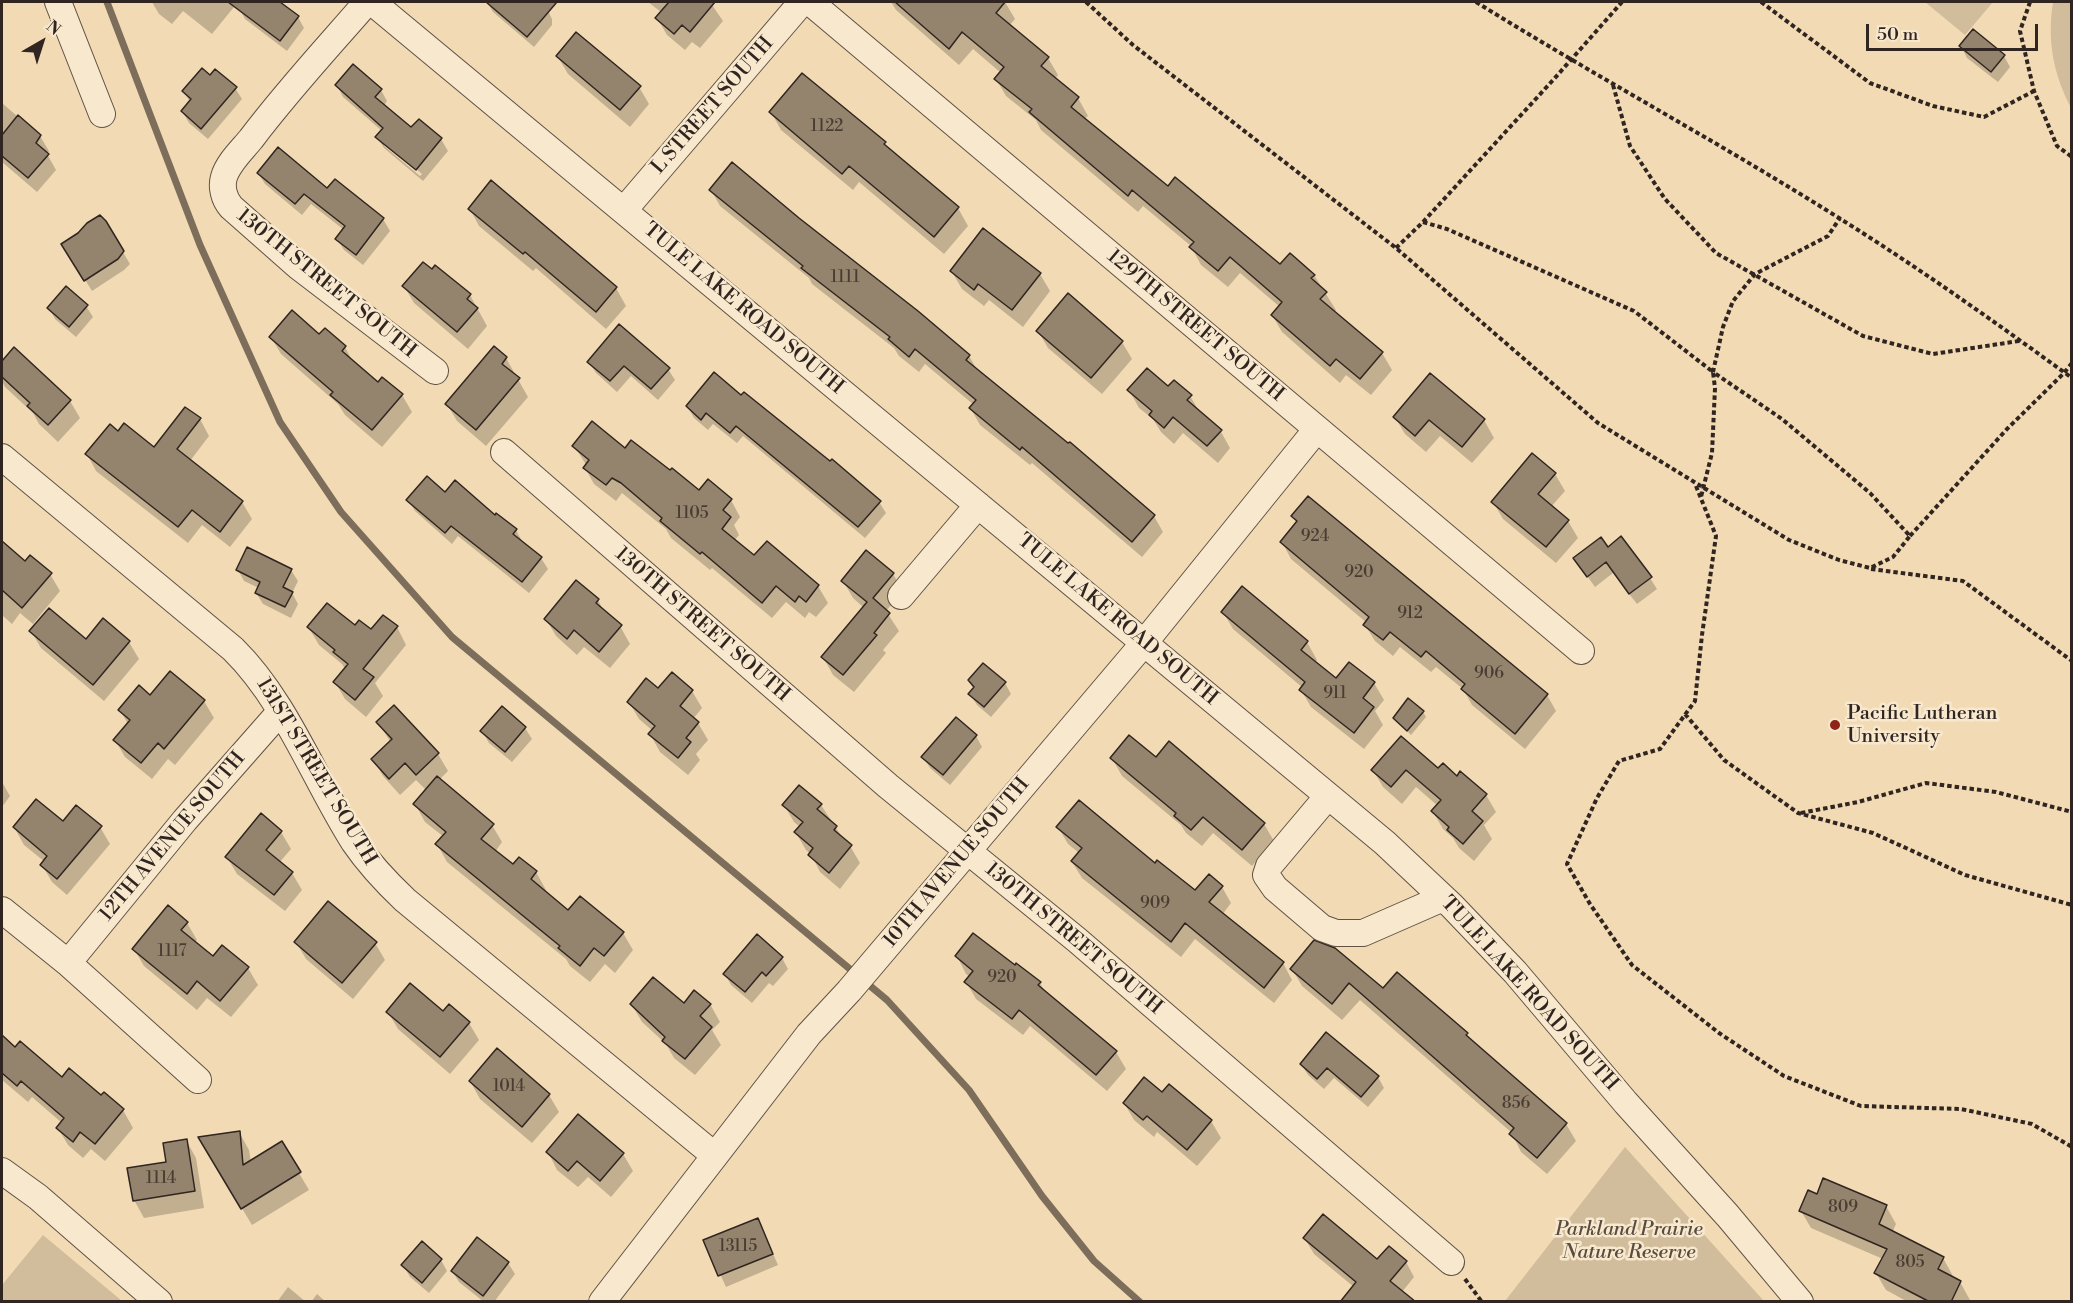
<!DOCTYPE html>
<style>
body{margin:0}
#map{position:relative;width:2073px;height:1303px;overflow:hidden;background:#f2dbb4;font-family:"Libre Bodoni",serif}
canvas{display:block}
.frame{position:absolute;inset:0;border:3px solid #302520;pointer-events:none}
.north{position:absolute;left:12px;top:12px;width:60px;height:60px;-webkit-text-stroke:4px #f7e8ce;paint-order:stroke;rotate:39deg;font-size:16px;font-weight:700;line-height:24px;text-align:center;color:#302520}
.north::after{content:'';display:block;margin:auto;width:21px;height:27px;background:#302520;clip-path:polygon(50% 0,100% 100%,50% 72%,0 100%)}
.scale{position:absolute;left:1866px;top:24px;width:172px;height:27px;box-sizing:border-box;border:3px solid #302520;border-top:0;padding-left:8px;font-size:18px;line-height:21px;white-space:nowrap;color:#302520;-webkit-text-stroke:4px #f7e8ce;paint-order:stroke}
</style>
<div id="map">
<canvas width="2073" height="1303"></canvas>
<div class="frame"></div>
<div class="north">N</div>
<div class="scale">50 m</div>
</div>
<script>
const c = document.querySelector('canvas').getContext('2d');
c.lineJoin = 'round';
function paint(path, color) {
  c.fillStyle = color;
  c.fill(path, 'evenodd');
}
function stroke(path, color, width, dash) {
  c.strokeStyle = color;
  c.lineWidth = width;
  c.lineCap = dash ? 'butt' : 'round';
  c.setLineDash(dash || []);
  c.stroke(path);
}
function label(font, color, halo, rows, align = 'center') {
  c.font = font + ' "Libre Bodoni",serif';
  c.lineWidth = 5;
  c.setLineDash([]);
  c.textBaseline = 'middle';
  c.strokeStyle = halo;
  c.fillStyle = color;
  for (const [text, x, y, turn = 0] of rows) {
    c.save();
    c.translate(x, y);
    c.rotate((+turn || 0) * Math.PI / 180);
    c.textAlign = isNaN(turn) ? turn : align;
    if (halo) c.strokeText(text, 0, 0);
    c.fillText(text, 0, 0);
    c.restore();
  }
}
paint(new Path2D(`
 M1925,2h68l-28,33z
 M2053,2h18v106c-18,-34 -24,-68 -18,-106z
 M1625,1147l139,154h-259z
 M43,1235l79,66h-120v-16z`), '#d1bc9b');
paint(new Path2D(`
 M152,2h79l3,5 -22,27 -29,-23 -11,13 -13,-10z
 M244,2h34l20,15 6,11 -17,23 -42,-32 -6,-11z
 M487,2h52l7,5 6,12v6l-18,22 -41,-35z
 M648,2h62l13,19 -23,27 -8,-6 -7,8 -18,-15 -10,-17 4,-6z
 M891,2h50l6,4 4,-4h54l10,17 -6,7 39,32 10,17 -3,4 23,19 10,18 -4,3 84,69 113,78 33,9 22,35 -2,2 48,41 10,17 -21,25 -25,-20 -6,8 -58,-51 -10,-17 8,-8 -40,-34 -12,14 -27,-22 -10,-19 -48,-40 -5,6 -97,-82 -5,-10 -30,-24 -10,-17 5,-6 -28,-24 -14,16 -63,-55z
 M1961,46l43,10 6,11 -12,15 -31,-24z
 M558,57l81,30 10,17 -19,23 -62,-53z
 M210,77l25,11 7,11 -34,40 -19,-16 -7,-12 8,-9 -6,-10z
 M337,85l44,5 6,11 -3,5 28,23 7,-8 22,18 7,12 -25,30 -39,-33 -7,-11 5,-6 -39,-34zM384,142l38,32 -2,2 -36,-30z
 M2,103l38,33 9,15 -2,3 9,16 -19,22 -35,-30z
 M771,112l113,31 4,7 70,58 10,18 -24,28 -85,-72 -6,8 -72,-60z
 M258,173l70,17 7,-9 48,38 7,12 -27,34 -19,-15 -7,-11 7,-9 -33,-26 -9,11 -37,-31z
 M492,182l124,106 10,18 -20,23 -70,-61 -3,3 -54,-45 -9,-17z
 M711,190l258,166 9,15 176,145 9,16 -21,25 -110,-94 -2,2 -50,-40 -9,-16 3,-4 -49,-41 -6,8 -20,-16 -5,-8 -82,-64 -3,-6 -89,-72z
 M105,222l25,42 -6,6 -32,21 -29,-47z
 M952,272l88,2 10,17 -27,36 -34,-27 -5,6 -22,-17z
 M404,286l66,9 17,31 -19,23 -54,-46z
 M86,306l7,11 -17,20 -21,-18 -6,-11z
 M1038,331l84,11 10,17 -30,35 -54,-46z
 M319,336l26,11 9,17 24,20 24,11 10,17 -30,35 -37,-32 -7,-11 -57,-50 -10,-17z
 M14,350l56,51 10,17 -22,24 -19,-18 -6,-11 -28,-26 -3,-6v-17z
 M506,358l22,39 -42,49 -29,-25 -10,-17z
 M589,362l79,7 7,11 -17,20 -27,-24 -14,16 -21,-19z
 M1430,375l54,45 10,18 -22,25 -32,-27 -14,16 -21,-18 -10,-17z
 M1169,389l21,7 11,18 19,16 10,18 -12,15 -35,-30 -9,11 -13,-12 -8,-13 -14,-11 -10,-18z
 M742,397l137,105 7,11 -21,25 -122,-102 -6,7 -24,-19 -5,6 -14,-12 -6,-11z
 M186,409l14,10 9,17 -19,25 52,41 10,17 -22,28 -28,-22 -14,18 -92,-72 -9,-17 67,-5z
 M574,446l51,4 74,42 32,8 9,17 -6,8 5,10 -5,6 21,16 63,29 10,17 -12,14 -7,-5 -4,6 -19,-16 -14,16 -60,-50 -2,2 -39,-32 -5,-9 -44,-36 -6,8 -22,-17 -9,-16 2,-2z
 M1555,474l10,17 -14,16 17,14 10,17 -22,25 -53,-44 -10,-17z
 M445,494l50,23 21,13 6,11 19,17 7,11 -19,24 -71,-57 -6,8 -37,-33 -7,-11z
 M1293,517l254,178 9,16 -31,38 -53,-44 -9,-16 -27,-22 -5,5 -31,-25 -7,9 -18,-15 -10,-16 2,-2 -76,-64 -9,-17 15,-18z
 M2,543l23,20 25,11 10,17 -27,33 -13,-11 -8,11 -10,-9z
 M1608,549l42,29 7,11 -20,15 -24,-31 -18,14 -20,-28z
 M238,570h53l7,11 -6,12 6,11 -7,14 -28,-14 -7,-11 3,-5 -15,-7z
 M893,574l10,17 -17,20 13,20 -16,19 3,3 -32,39 -21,-17 -10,-18 41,-49 -11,-10 -10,-17z
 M1242,589l65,53 10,18 -2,3 22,17 37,3 10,17 -9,11 8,14 -19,24 -53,-42 -10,-17 2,-2 -70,-59 -10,-17z
 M598,600l8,15 14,11 10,18 -20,24 -26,-21 -7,8 -21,-19 -10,-17z
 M355,627l16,5 26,-5 9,18 -31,38 8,13 -17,21 -21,-18 -10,-17 10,-13 -3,-5 -23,-19 -10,-17z
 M31,631l55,10 43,1 10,17 -35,42 -63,-53z
 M171,673l33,28 10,17 -39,47 -7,-6 -16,20 -27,-22 -10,-17 13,-16 -8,-14 31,-13z
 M969,681l36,2 6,11 -20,23 -14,-12 -7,-11 4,-5z
 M658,690l34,1 10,17 -9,11 5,4 10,17 -12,14 4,6 -12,15 -28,-23 -10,-18 3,-3 -14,-12 -10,-17z
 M394,707l44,47 10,17 -9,9 53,45 10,17 -7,10 18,14 6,-7 17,13 10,18 -2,2 25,20 54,21 10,17 -18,23 -10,-9 -15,18 -20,-16 -4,-7 -119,-97 -10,-18 7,-7 -19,-15 -10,-18 12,-13 -11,-11 -16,15 -17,-19 -10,-17 18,-16 -13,-21z
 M1423,712l3,5 -15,18 -17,-17z
 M525,728l7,11 -20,23 -23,-19 -7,-12z
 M976,736l6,11 -32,38 -20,-17 -7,-11z
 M1401,738l38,32 18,8 29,17 10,17 -12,13 8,14 -18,22 -15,-13 -6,-10 -10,-9 -10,-17 5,-6 -22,-19 -14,17 -19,-17 -10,-17z
 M1112,758l44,1 108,65 10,17 -22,25 -39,-33 -11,13 -16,-13 -5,-8 -59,-49z
 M2,782l8,14 -8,11z
 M784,805h37l23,35 6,6 10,17 -20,26 -20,-17 -9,-18 -5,-4 -10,-17 4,-6 -6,-5z
 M63,823l37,4 10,17 -43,51 -15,-13 -10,-17 3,-3 -21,-17 -10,-18z
 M1058,827l97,38 41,27 26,-5 9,16 -9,12 61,48 9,17 -18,23 -79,-64 -14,18 -99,-79 -10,-16 7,-9 -11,-9z
 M281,832l10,17 -12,14 13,10 10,17 -17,21 -48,-37 -10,-17z
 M187,923l10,17 -3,3 19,15 35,10 10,17 -27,32 -24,-19 -10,12 -53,-44 -10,-17z
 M296,942l79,1 10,17 -32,39 -47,-40z
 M957,956l83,27 5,9 71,60 10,17 -19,22 -77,-65 -7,9 -47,-36 -10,-17 4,-5 -4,-3z
 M782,958l6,11 -15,17 -4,-3 -17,20 -21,-18 -6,-11z
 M1292,969l91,21 84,44 5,8 94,82 10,17 -29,33 -26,-22 -9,-19 -152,-133 -18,20 -40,-34z
 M710,1004l10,18 -8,8 9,15 -26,30 -21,-17 -8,-14 -24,-22 -10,-17z
 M388,1012l81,11 10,17 -29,34 -52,-45z
 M1326,1034l52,43 6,11 -16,19 -34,-29 -10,11 -16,-14 -7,-11z
 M2,1037l13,12 47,30 39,18 3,-3 19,16 10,18 -28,33 -14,-12 -8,9 -15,-13 -10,-17 4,-5 -30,-26 -4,5 -26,-22z
 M470,1081l79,14 10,17 -27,31 -52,-44z
 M1162,1094l49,27 10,17 -24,28 -40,-34 -3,5 -20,-17 -10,-17z
 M239,1132l10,18 2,12 48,11 10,17 -57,35 -42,-70z
 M186,1140l10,18 8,50 -60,10 -10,-18z
 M548,1152l75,2 10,17 -22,26 -23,-20 -10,10 -21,-17z
 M1886,1206l10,18 -4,9 51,25 10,18 -2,2 9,4 10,18 -1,2h-61l-22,-12 -10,-17 7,-14 -72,-31 -10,-17z
 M758,1220l20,45 -52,22 -21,-46z
 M477,1239l31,24 7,11 -21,28h-10l-25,-20 -7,-11z
 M1305,1239l72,22 29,1 8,15 -12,15 -48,-5 -40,-33z
 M441,1260l6,11 -18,22 -19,-16 -7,-12z
 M288,1287l18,15h-29z
 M317,1294l9,8h-15z`), '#0003');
stroke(new Path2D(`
 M107,2l93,243 80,177 61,90 111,125 435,363 82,90 73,106 52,65 46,41`), '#7d6d5b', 7);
const building = new Path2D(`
 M228,2h52l19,14 -19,25z
 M486,2h71l-30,35z
 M669,2h46l-25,30 -8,-7 -8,9 -19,-16z
 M895,2h110l-9,11 53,44 -8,9 38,31 -8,10 97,79 7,-9 105,87 10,-11 25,22 -4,3 16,14 -7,7 63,53 -23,27 -24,-20 -6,7 -59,-51 11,-13 -52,-45 -12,14 -29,-24 5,-5 -62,-52 -4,6 -99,-84 3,-3 -38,-30 10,-12 -42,-35 -13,17z
 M1973,29l32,26 -14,17 -32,-26z
 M576,32l65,54 -21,24 -64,-54z
 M353,64l29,25 -7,8 36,30 8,-8 23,19 -26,32 -41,-33 8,-9 -48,-43z
 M202,68l8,7 5,-6 22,18 -36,42 -20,-18 10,-12 -9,-8z
 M802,73l84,69 -2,2 75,63 -25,30 -85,-71 -7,8 -73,-62z
 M18,115l23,20 -5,8 13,11 -21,24 -26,-22v-21z
 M278,147l49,41 8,-9 49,39 -28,37 -21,-16 10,-13 -41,-32 -9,10 -38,-31z
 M732,162l67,56 119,93 52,44 -4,5 102,83 2,-1 85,73 -23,27 -110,-95 -2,3 -51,-42 7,-8 -61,-51 -6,8 -21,-18 2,-2 -89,-69 2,-2 -94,-76z
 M491,180l126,107 -21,25 -71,-60 -2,2 -55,-45z
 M100,215l6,6 18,30 -6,8 -34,22 -23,-37 17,-11 9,-10z
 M983,228l58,45 -29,37 -34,-26 -4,6 -24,-19z
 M423,262l9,7 3,-4 36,29 -4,5 11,9 -21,24 -55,-46z
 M66,286l22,19 -19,22 -22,-19z
 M1068,293l55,48 -32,37 -55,-47z
 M292,310l27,24 6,-6 21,18 -4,5 36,31 4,-5 21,17 -31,36 -42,-35 3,-3 -64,-55z
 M619,324l51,44 -19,21 -27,-23 -14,15 -23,-19z
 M494,346l13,11 -5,7 18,14 -44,52 -31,-26z
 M14,347l57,53 -23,25 -21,-19 3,-3 -28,-26v-16z
 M1147,368l21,18 6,-6 18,15 -5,5 35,30 -15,16 -34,-29 -9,11 -15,-13 3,-4 -25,-21z
 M714,372l27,23 3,-3 86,69 2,-2 49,42 -23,26 -122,-101 -6,7 -24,-20 -5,7 -15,-14z
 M1430,373l55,46 -23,28 -33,-27 -14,16 -22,-19z
 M185,407l16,11 -24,31 66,52 -23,31 -28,-22 -14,17 -93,-73 25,-30 8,7 6,-8 30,24z
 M592,421l33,27 6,-8 39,30 2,-2 27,22 9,-11 24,20 -9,11 8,7 -9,12 32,26 13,-14 52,44 -13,17 -7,-6 -4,6 -19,-16 -14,17 -60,-51 -2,2 -40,-33 2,-3 -41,-35 -9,-5 -6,7 -23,-17 6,-8 -17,-14z
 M1532,453l24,20 -18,21 31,26 -23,27 -55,-45z
 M427,476l18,16 10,-12 40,35 1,-2 21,16 -4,5 29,23 -20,25 -71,-56 -6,7 -39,-33z
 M1308,496l240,198 -33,40 -54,-45 4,-5 -39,-33 -5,6 -31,-25 -7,8 -20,-15 6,-8 -89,-75 17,-21 -6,-5z
 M1621,536l31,41 -23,17 -23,-32 -19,15 -14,-19 28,-21 7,10z
 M2,541l23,20 5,-6 22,18 -30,35 -20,-18z
 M247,547l45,22 -9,18 10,5 -8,15 -30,-14 5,-11 -24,-12z
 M866,550l28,23 -21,25 17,15 -16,20 3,2 -34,40 -22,-18 46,-55 -26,-21z
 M576,580l23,19 -3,4 26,22 -23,27 -25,-22 -7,9 -23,-20z
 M1242,586l66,55 -7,9 35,28 13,-16 26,20 -12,16 11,9 -20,26 -55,-43 6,-8 -84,-70z
 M327,603l28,22 4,-5 12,9 12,-14 15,11 -35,43 11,8 -19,23 -22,-18 15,-18 -15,-12 2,-2 -28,-23z
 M49,608l37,31 17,-21 27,23 -37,44 -64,-54z
 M983,663l23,19 -22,25 -16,-13 6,-7 -6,-7z
 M170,671l35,29 -41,49 -6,-6 -17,20 -28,-23 17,-20 -12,-10 21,-25 11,10z
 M672,672l21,18 -13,16 19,16 -13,16 5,4 -13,16 -30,-24 7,-8 -28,-24 19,-24 12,10z
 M1408,698l16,13 -17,20 -14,-13z
 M394,705l45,48 -23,22 -11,-12 -16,16 -18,-20 21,-20 -16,-17z
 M502,706l24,21 -21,25 -25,-21z
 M956,717l21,18 -34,40 -22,-18z
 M1129,735l27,22 13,-16 96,82 -23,27 -39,-33 -12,13 -17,-14 2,-3 -66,-55z
 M1401,736l37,32 5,-5 14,13 3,-5 27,23 -15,17 11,10 -20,23 -16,-14 2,-3 -18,-16 10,-11 -35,-30 -15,17 -20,-17z
 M437,776l57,48 -13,15 32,25 6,-7 18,14 -6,8 37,31 12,-14 44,36 -20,24 -10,-8 -14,18 -22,-18 2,-2 -125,-102 11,-12 -33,-28z
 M799,785l23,19 -5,5 20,17 -3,4 18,15 -23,28 -21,-18 5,-7 -19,-16 9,-10 -21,-17z
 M36,799l27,22 13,-16 26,21 -45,53 -17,-14 7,-9 -34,-29z
 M1079,800l76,63 2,-3 38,30 14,-16 14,12 -14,16 75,60 -20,26 -79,-65 -14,19 -100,-81 11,-13 -26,-21z
 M261,813l21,18 -16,19 27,22 -19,23 -49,-38z
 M328,901l49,41 -35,41 -48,-41z
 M168,905l20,17 -7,8 32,26 9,-11 27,22 -29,34 -23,-20 -10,13 -55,-45z
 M973,933l42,32 1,-2 25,19 -3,3 79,66 -21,24 -77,-65 -7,9 -48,-37 9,-11 -18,-15z
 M757,934l26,23 -17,19 -4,-4 -17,20 -22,-18z
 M1314,940l21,8 48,40 14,-16 71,61 -2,2 101,88 -30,35 -28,-24 5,-6 -165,-145 -17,21 -42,-35z
 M653,977l31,26 10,-13 17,14 -11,12 12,11 -27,32 -23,-18 3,-4 -35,-33z
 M410,983l33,28 6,-7 21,18 -30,35 -54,-45z
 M1326,1032l53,44 -18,21 -34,-29 -10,11 -17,-15z
 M2,1035l13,12 5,-6 42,36 7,-9 32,27 3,-3 20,17 -29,35 -15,-12 -7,10 -17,-14 8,-10 -43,-37 -4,5 -15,-13z
 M497,1048l53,46 -28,33 -53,-46z
 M1144,1077l18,15 7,-8 43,36 -25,30 -40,-34 -4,4 -20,-17z
 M578,1114l46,39 -24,28 -23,-20 -9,10 -22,-19z
 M240,1131l3,34 39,-24 19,31 -60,37 -43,-72z
 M187,1139l8,52 -62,10 -6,-33 39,-6 -3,-19z
 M1823,1178l64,27 -8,19 65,33 -6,12 23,12 -10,21h-21l-56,-29 13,-24 -88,-38 9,-21 9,4z
 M1323,1214l54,45 12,-13 18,15 -17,20 26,21h-76l16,-20 -53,-44z
 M758,1218l15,36 -55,22 -15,-36z
 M477,1237l32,25 -26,34 -32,-25z
 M422,1241l20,18 -20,24 -21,-18z`);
paint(building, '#95846d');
stroke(building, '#302520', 1.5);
const minor = new Path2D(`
 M58,2l44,112
 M367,2c-39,45 -80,89 -116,137 -9,11 -23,24 -27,38 -3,10 0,22 7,30l68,60 136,104
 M372,2l1013,841 67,63 63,66 111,131 102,113 72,86
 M810,2l771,649
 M624,210l178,-208
 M504,452l384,334 189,154 374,322
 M2,457l231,192c53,52 81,130 121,193 15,22 32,40 51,58l309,255
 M901,596l77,-91
 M1328,796l-59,70 -3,9 9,13 47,40 14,5h27l80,-35
 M2,910l66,53 130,117
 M68,963l117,-143 95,-108
 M2,1171l36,26 121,105
 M602,1302l207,-268 40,-43 295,-348 173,-214`);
stroke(minor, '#605245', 28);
stroke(new Path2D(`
 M1086,2l47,43 263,203 202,175 191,117 50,20 31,8 23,-11 17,-21 -40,-43 -88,-74 -69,-47 10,-45 10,-26 22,-27 73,-38 12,-18
 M1476,2c119,74 244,141 363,216 80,50 156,104 233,160
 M1761,2l109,81 63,23 51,11 50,-26
 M2030,2l-10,29 14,60 23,55 15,11
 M1613,85l17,61 35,53 51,54 147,83 70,18 86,-13
 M1423,222l24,7 187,82 79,61 2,16 -3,65 -11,44
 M1396,248l27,-26 131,-143 68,-77
 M1696,486l20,50 -14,99 -7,66 -35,48 -41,12 -22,37 -30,66 23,40 42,61 87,68 65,43 77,30 100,3 71,15 40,23
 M1910,536l97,-107 57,-56 8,-10
 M1871,569l92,12 109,80
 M1685,714l39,46 74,53 75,20 92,42 107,30
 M1801,813l57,-11 68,-19 70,9 76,20
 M1465,1279l17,23`), '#302520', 4, [4.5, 3]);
stroke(minor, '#f7e8ce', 26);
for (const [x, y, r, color] of [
 [1835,725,6,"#8f2418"]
]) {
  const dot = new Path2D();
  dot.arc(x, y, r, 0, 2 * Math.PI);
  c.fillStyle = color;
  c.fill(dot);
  stroke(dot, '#f7e8ce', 2);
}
label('16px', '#493d33', null, [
 ["1122",827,127],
 ["1111",845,278],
 ["1105",692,514],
 ["924",1315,537],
 ["920",1359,573],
 ["912",1410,614],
 ["906",1489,674],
 ["911",1335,694],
 ["909",1155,904],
 ["1117",172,952],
 ["920",1002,978],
 ["1014",509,1087],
 ["856",1516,1104],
 ["1114",161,1179],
 ["809",1843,1208],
 ["13115",738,1247],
 ["805",1910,1263]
]);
label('20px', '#302520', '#f7e8ce', [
 ["L STREET SOUTH",713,106,-49],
 ["130TH STREET SOUTH",326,284,39],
 ["TULE LAKE ROAD SOUTH",743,309,40],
 ["129TH STREET SOUTH",1195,326,40],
 ["TULE LAKE ROAD SOUTH",1117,620,40],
 ["130TH STREET SOUTH",702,625,41],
 ["131ST STREET SOUTH",316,772,59],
 ["12TH AVENUE SOUTH",173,837,-50],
 ["10TH AVENUE SOUTH",957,863,-50],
 ["130TH STREET SOUTH",1073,939,40],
 ["TULE LAKE ROAD SOUTH",1529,994,48]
]);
label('20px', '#302520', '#f7e8ce', [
 ["Pacific Lutheran",1847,714],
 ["University",1847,737]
], 'left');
label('italic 20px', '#584b3f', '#f7e8ce', [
 ["Parkland Prairie",1629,1230],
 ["Nature Reserve",1629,1253]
]);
</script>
